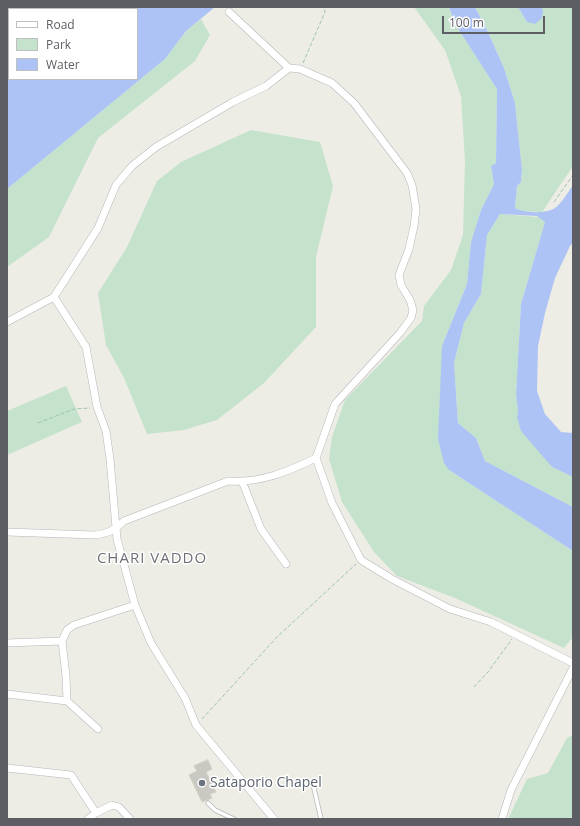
<!DOCTYPE html>
<style>
body{margin:0}
#map{position:relative;width:580px;height:826px;overflow:hidden;background:#edede5;font-family:"Open Sans",sans-serif}
canvas{display:block}
.frame{position:absolute;inset:0;border:8px solid #5d5e64;pointer-events:none}
.legend{position:absolute;left:8px;top:8px;width:130px;height:72px;box-sizing:border-box;background:#fff;border:1px solid #bebfc1;margin:0;padding:5px 7px;list-style:none;font-size:12px;color:#5d5e64}
.legend li{display:flex;align-items:center;gap:8px;height:20px}
.legend b{width:20px;border:1px solid #bebfc1}
.scale{position:absolute;left:442px;top:16px;width:103px;height:18px;box-sizing:border-box;border:2px solid #5d5e64;border-top:0;padding-left:5px;font-size:12px;line-height:14px;white-space:nowrap;color:#5d5e64;-webkit-text-stroke:3px #fff;paint-order:stroke}
</style>
<div id="map">
<canvas width="580" height="826"></canvas>
<div class="frame"></div>
<ul class="legend">
<li><b style="height:5px;background:#fff"></b>Road</li>
<li><b style="height:11px;background:#c5e2cc"></b>Park</li>
<li><b style="height:11px;background:#aec3f5"></b>Water</li>
</ul>
<div class="scale">100 m</div>
</div>
<script>
const c = document.querySelector('canvas').getContext('2d');
c.lineJoin = 'round';
function paint(path, color) {
  c.fillStyle = color;
  c.fill(path, 'evenodd');
}
function stroke(path, color, width, dash) {
  c.strokeStyle = color;
  c.lineWidth = width;
  c.lineCap = dash ? 'butt' : 'round';
  c.setLineDash(dash || []);
  c.stroke(path);
}
function label(font, color, halo, rows, align = 'center') {
  c.font = font + ' "Open Sans",sans-serif';
  c.lineWidth = 3;
  c.setLineDash([]);
  c.textBaseline = 'middle';
  c.strokeStyle = halo;
  c.fillStyle = color;
  for (const [text, x, y, turn = 0] of rows) {
    c.save();
    c.translate(x, y);
    c.rotate((+turn || 0) * Math.PI / 180);
    c.textAlign = isNaN(turn) ? turn : align;
    if (halo) c.strokeText(text, 0, 0);
    c.fillText(text, 0, 0);
    c.restore();
  }
}
paint(new Path2D(`
 M7,7h29v2h-27v47l-2,1z
 M414,7h35l6,17 42,65 -1,74 -5,3 3,18 -13,26 -10,32 -4,42 -25,62 7,124 124,81v86l-9,11 -109,-50 -58,-22 -23,-24 -32,-50 -13,-43 3,-22 13,-37 77,-79 2,-15 27,-36 12,-35 2,-74 -4,-65 -16,-46z
 M475,7h43l9,15 16,-12 -2,-3h32v159l-31,46 -21,-1 -6,-3 2,-22 4,-4 1,-12 -7,-67 -11,-35 -17,-38z
 M201,19l9,16 -15,26 -97,77 -49,99 -42,30v-78l158,-130 21,-28z
 M251,130l69,12 13,44 -17,71v70l-52,56 -47,37 -33,10 -37,4 -23,-56 -18,-33 -8,-52 29,-46 30,-66 24,-19z
 M500,214l39,3 6,5 -24,82 -5,91 2,16 -1,6 35,50 21,10v30l-88,-46 -9,-23 -18,-15 -4,-60 10,-40 17,-29 6,-59z
 M66,386l16,36 -75,33v-44z
 M573,735v84h-64v-2l18,-38 21,-6 19,-35z`), '#c5e2cc');
paint(new Path2D(`
 M36,7h179l-29,24 -21,28 -158,130v-132l2,-1v23h128v-70h-101z
 M449,7h26l12,23 17,38 11,35 7,67 -1,12 -4,4 -2,22c8,5 32,6 40,0 6,-4 14,-17 18,-23v57l-3,4 -15,32 -10,35 -7,33 -1,45 8,23 16,18 12,1v44l-21,-10 -31,-36 -4,-14 1,-6 -2,-16 5,-91 24,-82 -8,-6 -37,-2 -13,21 -6,59 -17,29 -10,40 4,60 18,15 9,23 88,46v44l-124,-81 -5,-7 -6,-24 4,-93 25,-62 4,-42 10,-32 13,-26 -3,-18 5,-3 1,-74 -42,-65z
 M518,7h23l2,3 -1,8 -7,6 -8,-2z`), '#aec3f5');
const building = new Path2D(`
 M208,760l4,9 -6,3 10,20 -6,2 2,4 -10,4 -13,-27 8,-4 -3,-5z`);
paint(building, '#c9c8c2');
stroke(building, '#d1d1c4', 1);
const service = new Path2D(`
 M313,784l8,35
 M208,803l7,7 19,9`);
const minor = new Path2D(`
 M229,12l60,56 11,1 32,14 22,20 53,70 5,12 4,24 -2,17 -5,23 -10,26 2,10 9,15 3,10 -2,8 -11,15 -65,71 -19,54 16,45 29,57 31,19 58,30 41,13 82,41
 M54,297l32,50 11,60 9,24 4,28 7,80 18,66 16,38 34,55 11,27 78,94
 M7,322l47,-25 44,-69 18,-43 16,-19 24,-19 77,-45 33,-16 23,-18
 M242,481l19,48 25,35
 M7,532l87,3c13,-1 21,-5 30,-14l104,-40c33,2 59,-9 88,-23
 M62,641l5,-11 7,-5 61,-20
 M7,643l55,-2 4,35 1,25
 M7,694l60,7 31,28
 M7,768l64,7 25,38
 M88,819l8,-6 16,-8 7,2 11,12
 M502,819l9,-29 62,-122`);
stroke(service, '#b5b6ba', 5);
stroke(minor, '#b5b6ba', 8);
stroke(new Path2D(`
 M303,63l22,-51 -1,-5
 M554,202l19,-27
 M38,423l36,-14 16,-1
 M474,687l14,-15 24,-33
 M202,719l75,-82 79,-73`), '#9ec2b2', 1, [4, 2]);
stroke(service, '#fff', 3.5);
stroke(minor, '#fff', 7);
for (const [x, y, r, color] of [
 [202,783,4,"#6b7280"]
]) {
  const dot = new Path2D();
  dot.arc(x, y, r, 0, 2 * Math.PI);
  c.fillStyle = color;
  c.fill(dot);
  stroke(dot, '#fff', 1.5);
}
label('14px', '#5b616d', '#fff', [
 ["Sataporio Chapel",210,783]
], 'left');
c.letterSpacing = '1px';
label('15px', '#6e7076', '#fff', [
 ["CHARI VADDO",152,559]
]);
c.letterSpacing = '0px';
</script>
